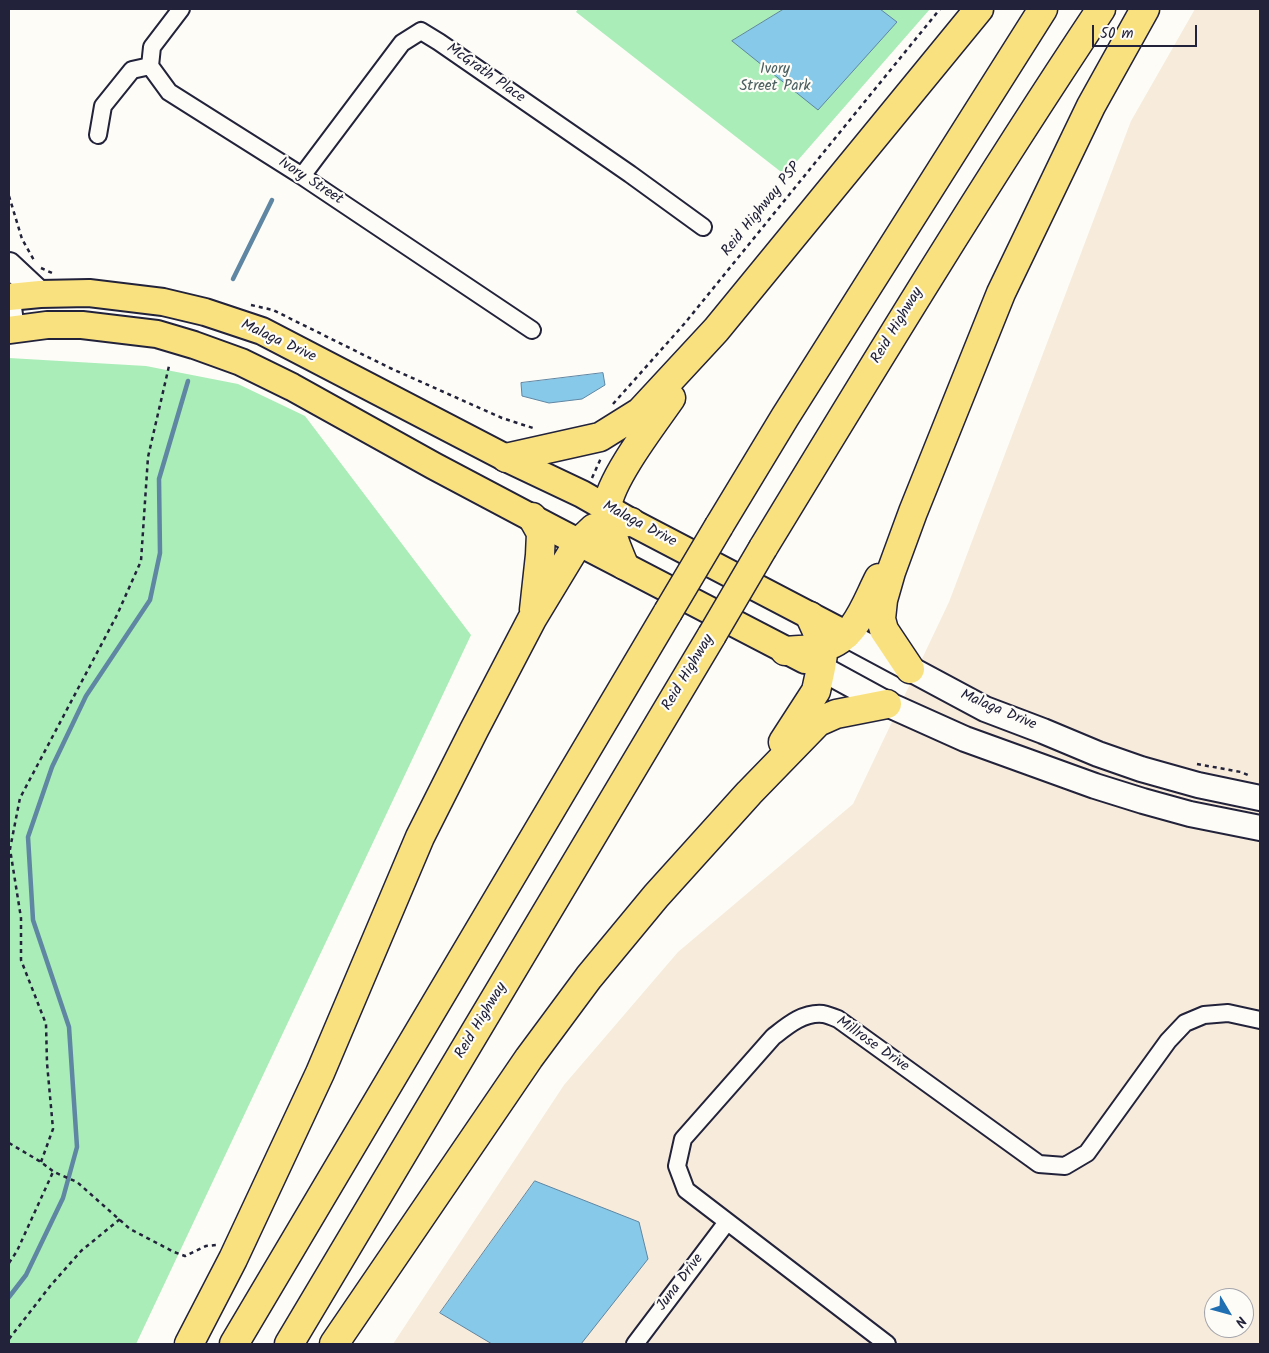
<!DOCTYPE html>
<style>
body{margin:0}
#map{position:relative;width:1269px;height:1353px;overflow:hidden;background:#fdfcf7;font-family:Kalam,sans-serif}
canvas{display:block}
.frame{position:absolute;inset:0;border:10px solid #22223b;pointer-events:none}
.north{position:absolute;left:1204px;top:1288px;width:50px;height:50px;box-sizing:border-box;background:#fdfcf7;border:1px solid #a5a5ac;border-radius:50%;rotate:127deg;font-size:14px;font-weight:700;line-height:20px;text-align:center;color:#22223b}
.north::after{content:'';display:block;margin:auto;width:18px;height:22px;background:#1f6fb2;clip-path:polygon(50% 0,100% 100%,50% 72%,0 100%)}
.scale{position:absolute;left:1092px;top:25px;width:105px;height:22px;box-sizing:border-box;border:2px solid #22223b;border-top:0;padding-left:6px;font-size:15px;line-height:18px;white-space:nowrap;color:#22223b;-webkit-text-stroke:4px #fdfcf7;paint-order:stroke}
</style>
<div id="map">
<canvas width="1269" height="1353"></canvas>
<div class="frame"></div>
<div class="north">N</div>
<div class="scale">50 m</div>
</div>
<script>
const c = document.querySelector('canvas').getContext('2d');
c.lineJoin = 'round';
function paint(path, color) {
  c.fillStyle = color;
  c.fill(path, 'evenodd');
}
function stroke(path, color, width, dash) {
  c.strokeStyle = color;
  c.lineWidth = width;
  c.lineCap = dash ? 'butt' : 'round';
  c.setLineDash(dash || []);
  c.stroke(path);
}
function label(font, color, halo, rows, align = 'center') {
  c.font = font + ' Kalam,sans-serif';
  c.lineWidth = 4.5;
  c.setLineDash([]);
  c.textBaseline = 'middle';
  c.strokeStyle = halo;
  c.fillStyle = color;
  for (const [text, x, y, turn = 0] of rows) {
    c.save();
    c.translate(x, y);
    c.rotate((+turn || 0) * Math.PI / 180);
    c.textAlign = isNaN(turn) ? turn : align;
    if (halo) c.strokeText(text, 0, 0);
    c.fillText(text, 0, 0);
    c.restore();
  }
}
paint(new Path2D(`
 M1195,9h65v1335h-867l171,-259 114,-133 175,-148 96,-202 182,-481zM1214,1298h30v30h-30z`), '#f7ebdb');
paint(new Path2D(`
 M578,9h352l-145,166 -209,-163z
 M9,358l137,8 92,18 67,32 166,219 -335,709h-127z`), '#aaedb8');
const water = new Path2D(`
 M784,9h96l17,13 -79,88 -86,-69z
 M603,373l2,12 -23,14 -33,4 -27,-7 -1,-13z
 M535,1181l104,41 9,37 -67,85h-89l-52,-31z`);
paint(water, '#87c9e8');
stroke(water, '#5f86a3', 1);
stroke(new Path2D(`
 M233,279l39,-79
 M9,1297l17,-22 37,-77 14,-51 -8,-120 -36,-107 -5,-83 24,-70 34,-71 64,-96 10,-47 -1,-74 29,-98`), '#5f86a3', 4.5);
const street = new Path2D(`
 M181,9l-29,38 -2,19 19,26 133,84 230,154
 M98,135l5,-29 29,-36 18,-4
 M302,176l100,-133 19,-12 18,11 191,132 73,53
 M635,1344l92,-122
 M887,1344l-201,-154 -9,-24 6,-27 90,-102c14,-11 30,-25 50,-23 5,1 10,3 15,5l201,145 26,2 22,-13 81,-112 17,-18 19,-8 24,-2 32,7`);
const secondary = new Path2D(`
 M9,265l31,29
 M9,308l3,21
 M847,635l138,74 58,22 55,23 43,15 57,16 62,13
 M821,668l66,36 78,35 130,47 48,15 47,13 70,14`);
const primary = new Path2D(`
 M9,297l31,-3 49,-1 74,9 42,10 57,19 244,127 76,36 49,28 216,113
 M9,330l38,-5h35l75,9 37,11 47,17 51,25 142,79 117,62 254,132`);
const highway = new Path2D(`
 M506,458l94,-21 40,-25 76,-82 263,-321
 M532,517l9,16 -1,22 -6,55
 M719,526l66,-109 258,-408
 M763,548c110,-181 220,-362 338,-539
 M624,565c-6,-14 -18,-43 -17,-58 4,-29 46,-83 64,-109
 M785,651c12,-1 27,-1 39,-4 32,-9 41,-42 55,-69
 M910,669l-26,-39 -3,-11 2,-19 8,-28 22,-60 88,-219 90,-187 54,-97
 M783,742l33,-51 5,-23 3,-21 -14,-31
 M189,1344l44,-85 87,-186 100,-236 54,-107 58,-111 46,-76 16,-15 16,-5 21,-1
 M234,1344l434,-732
 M289,1344l423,-709
 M334,1344l195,-286 60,-81 67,-81 93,-103 69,-71 18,-8 51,-10`);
stroke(street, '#22223b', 20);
stroke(secondary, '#22223b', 28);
stroke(primary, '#22223b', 30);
stroke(highway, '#22223b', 31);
stroke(new Path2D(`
 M9,196l13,43 13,23
 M41,268l11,5
 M251,305l22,5 117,58 112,50 34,11
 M613,404l72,-81 255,-314
 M592,478l9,-20
 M1197,764l44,8 7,3
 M9,1143l32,19 13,10 23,10 53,47 44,23 11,4 21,-10 11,-1
 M41,1162l12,-33 -6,-66 -1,-39 -25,-64v-42l-11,-69 10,-51 97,-183 24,-54 7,-104 21,-91
 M9,1263l8,-12 36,-79
 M9,1339l42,-54 30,-34 39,-32`), '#22223b', 2.5, [4, 4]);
stroke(street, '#fdfcf7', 16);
stroke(secondary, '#fdfcf7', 24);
stroke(primary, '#fae180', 26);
stroke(highway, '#fae180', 28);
const highwayBridge = new Path2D(`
 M668,612l51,-86
 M712,635l51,-87`);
stroke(highwayBridge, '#22223b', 31, []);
stroke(highwayBridge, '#fae180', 28);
label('15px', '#4b5f60', '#fdfcf7', [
 ["Ivory",775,70],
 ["Street Park",775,87]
]);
label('15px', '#22223b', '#fdfcf7', [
 ["McGrath Place",485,74,35],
 ["Ivory Street",310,182,33],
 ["Reid Highway PSP",762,210,-51],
 ["Reid Highway",898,326,-59],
 ["Malaga Drive",278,342,25],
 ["Malaga Drive",639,525,28],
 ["Reid Highway",689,673,-59],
 ["Malaga Drive",998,711,23],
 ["Reid Highway",482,1021,-59],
 ["Millrose Drive",872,1045,35],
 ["Juna Drive",681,1283,-53]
]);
</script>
